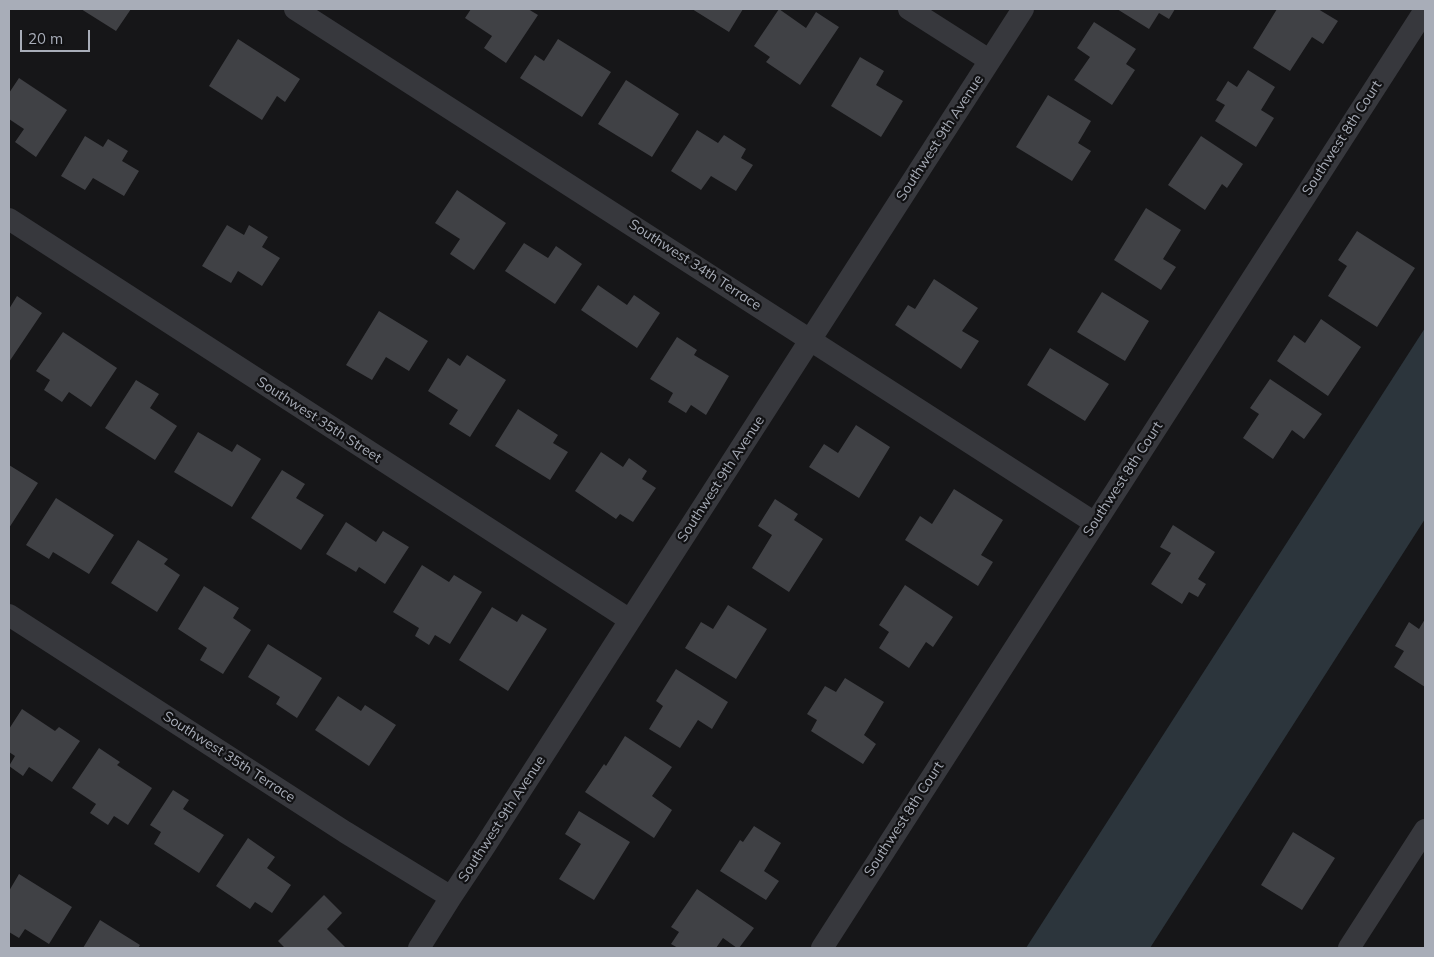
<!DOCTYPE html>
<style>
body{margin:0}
#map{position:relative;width:1434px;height:957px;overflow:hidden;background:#161618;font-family:Mulish,sans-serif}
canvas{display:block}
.frame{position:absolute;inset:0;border:10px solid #a8adb8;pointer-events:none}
.scale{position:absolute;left:20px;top:30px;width:70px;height:22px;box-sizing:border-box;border:2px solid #a8adb8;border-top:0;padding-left:6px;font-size:15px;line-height:18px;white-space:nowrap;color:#a8adb8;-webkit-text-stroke:4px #111113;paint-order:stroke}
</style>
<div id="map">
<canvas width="1434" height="957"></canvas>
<div class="frame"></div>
<div class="scale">20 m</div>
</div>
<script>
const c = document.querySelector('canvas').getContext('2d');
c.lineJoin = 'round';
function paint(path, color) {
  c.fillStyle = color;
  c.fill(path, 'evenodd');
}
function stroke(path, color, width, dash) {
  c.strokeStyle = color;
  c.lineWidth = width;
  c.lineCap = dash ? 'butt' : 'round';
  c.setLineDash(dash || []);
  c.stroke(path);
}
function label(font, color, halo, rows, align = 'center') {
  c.font = font + ' Mulish,sans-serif';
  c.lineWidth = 4.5;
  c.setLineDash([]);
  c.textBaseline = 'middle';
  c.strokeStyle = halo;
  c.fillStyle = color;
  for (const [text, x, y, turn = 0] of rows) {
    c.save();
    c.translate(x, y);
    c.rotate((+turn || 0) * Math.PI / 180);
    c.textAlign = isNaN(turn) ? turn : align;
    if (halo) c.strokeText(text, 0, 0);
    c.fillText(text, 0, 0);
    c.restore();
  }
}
paint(new Path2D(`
 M1425,328v191l-275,429h-124z`), '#2c353c');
paint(new Path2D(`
 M81,9h50l-15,22z
 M471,9h57l10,6 -32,48 -22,-15 8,-12 -27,-18z
 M692,9h51l-14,23z
 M779,9l27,19 10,-16 23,15 -39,58 -34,-23 4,-5 -16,-11z
 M1117,9h58l-6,10 -10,-6 -10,16z
 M1277,9h41l20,12 -15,23 -11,-7 -22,34 -37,-23z
 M1094,22l42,27 -10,15 9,6 -23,35 -38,-25 16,-23 -13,-9z
 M238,39l62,40 -15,23 -8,-6 -15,24 -53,-34z
 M558,39l53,33 -29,45 -62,-39 15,-23 9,6z
 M860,57l24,14 -8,14 27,16 -22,36 -50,-31z
 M1248,70l27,17 -14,23 13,8 -18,29 -41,-26 10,-16 -9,-5 12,-19 9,6z
 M19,78l48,32 -31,47 -21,-15 9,-13 -15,-10v-26z
 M626,80l53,34 -27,43 -54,-33z
 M1048,95l43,26 -13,22 13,8 -19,30 -56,-34z
 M697,130l21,13 6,-8 22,14 -5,9 12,7 -17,26 -25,-15 -10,14 -30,-19z
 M85,136l18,11 5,-8 20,12 -6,10 17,10 -15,25 -31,-18 -8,12 -24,-14z
 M1201,136l42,28 -16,24 -5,-4 -17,26 -37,-25z
 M457,190l49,33 -32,47 -24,-16 10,-15 -25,-16z
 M1146,208l35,22 -18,29 13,8 -15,23 -47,-30z
 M227,225l17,10 5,-10 19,12 -6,10 18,11 -18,28 -24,-15 -7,12 -29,-17z
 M1357,231l58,37 -38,59 -49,-31 19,-30 -9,-6z
 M524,243l24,15 8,-12 26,18 -27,40 -50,-33z
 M934,279l44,29 -16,23 17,10 -18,28 -66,-44 13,-20 7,4z
 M598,285l29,20 7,-10 26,18 -23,35 -56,-38z
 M1102,292l47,29 -24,40 -48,-29z
 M17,296l25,17 -33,49v-53z
 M379,311l49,30 -19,30 -23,-14 -14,23 -26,-15z
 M1321,319l40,28 -33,49 -51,-35 17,-26 11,8z
 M63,332l54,36 -26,39 -22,-15 -7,10 -18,-12 6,-10 -14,-9z
 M677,337l20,13 -3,5 35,21 -23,39 -15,-10 -5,8 -18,-11 5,-9 -23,-14z
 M1050,348l59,36 -24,37 -58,-36z
 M467,355l39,25 -36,57 -21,-13 9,-14 -30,-19 20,-33 12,8z
 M1270,379l52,35 -18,25 -12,-9 -19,29 -30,-21 16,-24 -9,-6z
 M136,380l23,14 -9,14 27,18 -22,34 -50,-32z
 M518,409l40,26 -5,8 15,9 -18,28 -55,-34z
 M856,425l34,22 -31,51 -50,-31 15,-23 14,9z
 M198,432l34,20 5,-8 24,15 -29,48 -58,-35z
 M601,452l22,15 6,-9 18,13 -5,8 14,9 -23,34 -13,-8 -4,5 -41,-28z
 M9,465l29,18 -29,45z
 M282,470l23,14 -9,14 28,17 -23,35 -50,-32z
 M954,489l49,31 -22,35 12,7 -15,24 -73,-46 15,-24 12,8z
 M56,498l58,37 -25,39 -36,-22 -4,7 -23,-14z
 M775,499l23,15 -4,6 29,19 -34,53 -37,-24 20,-33 -14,-9z
 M346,522l30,20 7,-11 26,16 -24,37 -26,-17 -3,5 -30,-18z
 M1173,525l42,27 -17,27 8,5 -8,13 -9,-5 -7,12 -31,-20 20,-31 -11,-6z
 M138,540l30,19 -4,5 16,11 -23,37 -46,-29z
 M422,565l27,17 5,-7 28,17 -32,52 -15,-9 -6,10 -14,-9 4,-8 -26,-16z
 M905,585l48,32 -20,30 -7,-5 -17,26 -30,-20 10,-16 -10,-7z
 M204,586l35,22 -6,10 18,12 -28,44 -23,-14 7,-12 -29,-19z
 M728,605l39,24 -31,50 -51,-31 16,-26 12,7z
 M492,607l25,15 5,-8 25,15 -39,62 -49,-31z
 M1425,619v68l-31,-20 10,-16 -9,-5 14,-24 10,7z
 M268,644l54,34 -25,40 -21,-14 4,-7 -32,-20z
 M676,669l52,33 -16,27 -14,-9 -18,28 -31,-19 14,-23 -7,-5z
 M845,678l39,24 -20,33 12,9 -13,20 -52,-33 6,-11 -10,-6 18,-28 11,6z
 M338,696l23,15 4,-6 31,20 -27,41 -54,-36z
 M22,709l33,22 4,-4 21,14 -28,41 -23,-15 -6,9 -14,-10 6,-10 -6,-4v-23z
 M625,736l47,31 -20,29 20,14 -18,28 -69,-46 19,-28 2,2z
 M99,748l21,14 -3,3 35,23 -24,37 -14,-9 -6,9 -18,-12 6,-9 -24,-16z
 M173,790l16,10 -6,9 41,26 -25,38 -45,-29 7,-12 -11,-7z
 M579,811l51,31 -36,58 -35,-21 22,-35 -16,-10z
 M754,826l27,17 -17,28 15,10 -13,19 -46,-29 20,-31 3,2z
 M1293,832l42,26 -33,52 -41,-25z
 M248,838l27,19 -8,11 24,17 -19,28 -17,-11 -5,7 -34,-23z
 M19,874l53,33 -23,37 -24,-15 -6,9 -10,-6v-41z
 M697,889l57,39 -15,20h-2l-14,-10 -7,10h-38l-7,-4 8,-12 -8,-5z
 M324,895l18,18 -15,16 19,19h-61l-7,-7z
 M100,920l40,25 -2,3h-55z`), '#404145');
stroke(new Path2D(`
 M295,9l800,514
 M909,9l80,51
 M9,219l621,401
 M9,615l336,217 106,65
 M419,948l32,-51 32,-48 540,-840
 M822,948l603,-938
 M1349,948l76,-118`), '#37383d', 22);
label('14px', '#a8adb8', '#111113', [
 ["Southwest 9th Avenue",940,138,-57],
 ["Southwest 8th Court",1342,138,-57],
 ["Southwest 34th Terrace",695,265,33],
 ["Southwest 35th Street",319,420,33],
 ["Southwest 9th Avenue",721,479,-57],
 ["Southwest 8th Court",1123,479,-57],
 ["Southwest 35th Terrace",229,757,33],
 ["Southwest 9th Avenue",502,819,-57],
 ["Southwest 8th Court",904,819,-57]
]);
</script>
